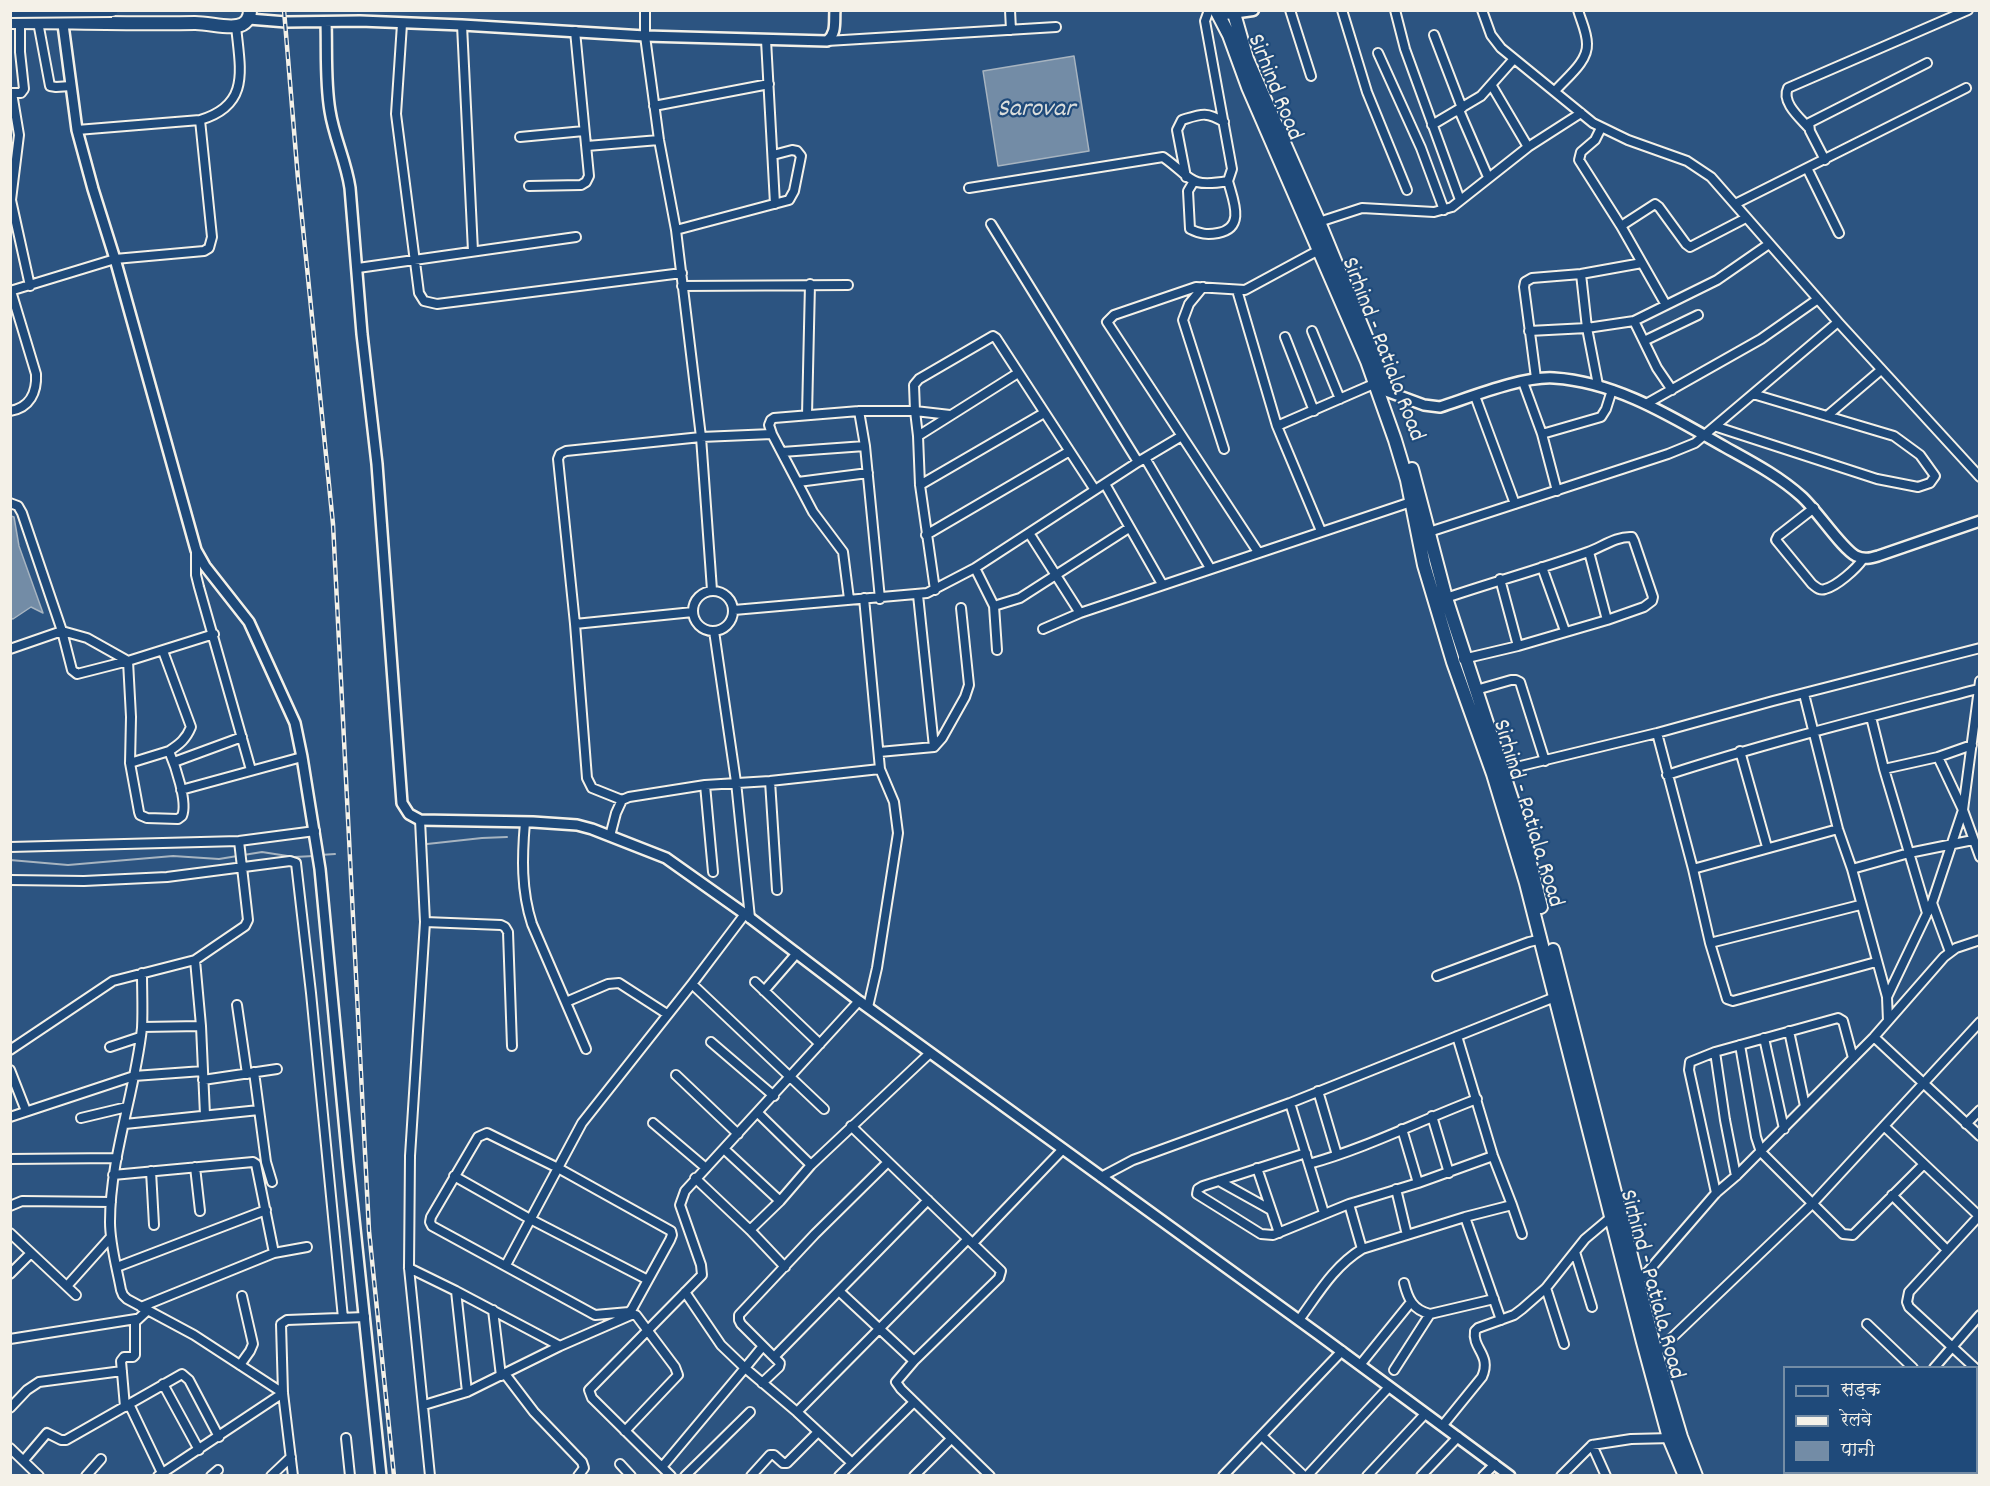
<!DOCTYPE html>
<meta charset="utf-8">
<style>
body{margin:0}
#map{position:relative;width:1990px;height:1486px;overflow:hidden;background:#2c5481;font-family:Dekko,"Playpen Sans Deva",sans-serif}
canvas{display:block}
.frame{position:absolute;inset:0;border:12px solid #f4f1e8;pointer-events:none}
.legend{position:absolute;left:1783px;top:1366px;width:195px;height:108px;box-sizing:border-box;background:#1f4a7a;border:2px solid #748da6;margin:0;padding:8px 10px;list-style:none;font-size:18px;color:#f4f1e8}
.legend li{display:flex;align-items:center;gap:12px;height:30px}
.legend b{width:30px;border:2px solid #748da6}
</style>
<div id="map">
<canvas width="1990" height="1486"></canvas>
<div class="frame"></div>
<ul class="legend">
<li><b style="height:8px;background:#1f4a7a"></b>सड़क</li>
<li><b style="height:8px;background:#f4f1e8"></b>रेलवे</li>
<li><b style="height:16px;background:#738ca6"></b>पानी</li>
</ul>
</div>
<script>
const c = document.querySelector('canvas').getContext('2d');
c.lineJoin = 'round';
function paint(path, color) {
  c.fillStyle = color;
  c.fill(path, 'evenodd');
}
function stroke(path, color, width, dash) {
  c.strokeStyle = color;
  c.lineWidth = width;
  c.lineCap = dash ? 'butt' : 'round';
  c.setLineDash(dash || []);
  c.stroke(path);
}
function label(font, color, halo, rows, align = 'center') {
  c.font = font + ' Dekko,sans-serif';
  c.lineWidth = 4.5;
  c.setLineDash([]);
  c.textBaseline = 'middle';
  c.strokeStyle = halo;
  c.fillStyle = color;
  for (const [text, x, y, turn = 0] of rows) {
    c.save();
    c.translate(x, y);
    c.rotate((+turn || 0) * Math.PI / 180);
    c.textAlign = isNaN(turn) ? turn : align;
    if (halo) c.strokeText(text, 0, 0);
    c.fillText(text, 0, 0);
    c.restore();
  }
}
const water = new Path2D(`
 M1074,56l15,95 -91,15 -15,-95z
 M11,516l3,1 5,29 24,67 -12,-6 -18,12 -3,-1z`);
paint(water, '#738ca6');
stroke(water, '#a7b4c0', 1.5);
stroke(new Path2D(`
 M427,844l55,-6 25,-1
 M320,855l15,-1
 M10,860l58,5 105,-9 46,3 43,-7 32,5 20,-1`), '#a7b4c0', 2);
const minor = new Path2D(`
 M645,10v26l14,104 17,90 25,207 11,153
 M1010,10l1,20
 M1290,10l21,66
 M1342,10l25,82 40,98
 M1395,10l10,39 55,151
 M1482,10l9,25 10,13 92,75 35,17 59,21 24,16 127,145 142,155
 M20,22v30l4,37 -3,4h-9l7,42 -8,65 19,86
 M38,22l12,64 6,1 15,-1
 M402,24l-6,90 23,179 5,8 13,3 245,-31
 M462,25l11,226
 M1434,35l28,73
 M766,40l9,164
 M827,41l229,-14
 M1378,53l43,95 23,62
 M1492,86l36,61
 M1555,91c11,-13 33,-29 32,-47 0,-12 -6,-23 -9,-34
 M654,106l115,-22
 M1459,110l29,67
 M1432,125l49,-29 32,-36
 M1808,127c-8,-9 -27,-25 -20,-39l180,-78
 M1601,128l-6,12 -14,12 -2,8 42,66 45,79
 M77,130l123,-10
 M520,137l64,-6
 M587,146l72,-6
 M1825,160l-15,-29 -1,-8 118,-60
 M1807,168l32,65
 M1186,177l-9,-47 5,-10c19,-6 24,-9 42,2
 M1194,181l-6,10 2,38c10,5 17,6 28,4 28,-5 15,-33 10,-52
 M529,186l52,-1 5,-3 3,-6 -14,-145
 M969,188l194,-31c30,21 24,31 65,24l4,-12 -27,-148 4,-11
 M1735,204l231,-116
 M1319,222l43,-14 72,4 18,-5 76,-60 53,-34
 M991,224l147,238
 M1621,226l34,-22 4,3 27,37 4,3 56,-29
 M676,230l113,-30 5,-9 7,-35 -4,-5 -5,-1 -19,5
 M358,268l218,-31
 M1581,274l6,54 11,57
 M682,286l166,-1
 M1203,287l-14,17 -6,16 41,129
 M1237,290l40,136 99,-43
 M10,291l105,-32 89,-8 5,-3 3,-11 -12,-117c51,-15 40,-51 36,-94
 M1634,321l23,47 15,22
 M1312,331l28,68
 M1529,331l58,-3 47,-7 83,-41 52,-36
 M1285,337l29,74
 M1644,341l54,-26
 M1536,378l-12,-91 1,-5 7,-4 49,-4 61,-11
 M1523,382l19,52 15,57
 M1475,396l40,108
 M1646,404l115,-65 57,-40
 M10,411c20,-3 27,-19 26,-37l-25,-83
 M859,411l6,35 15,153
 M807,415l3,-131
 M1827,416l54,-46
 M1277,426l44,105
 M1717,427l160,52 41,8 12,-4 5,-7 -15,-21 -26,-19 -141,-42
 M1542,434l59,-17 5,-8 6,-19
 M918,436l-3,-25 35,4
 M782,452l83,-6
 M1145,458l65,110
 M798,482l70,-9
 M1105,484l57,100
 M920,485l124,-72
 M10,503l8,3 4,7 40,118 25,7 41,23 86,-27
 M1814,508l-36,28 -2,4 36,44c4,3 7,7 13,5 12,-3 31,-20 38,-30
 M1029,533l51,80
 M1426,533l242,-79 27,-11 143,-121
 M926,535l142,-83
 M196,551v24l3,12 52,183
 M1258,552l-151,-230 7,-7 82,-28 49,3 74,-40
 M1589,552l18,68
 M1542,567l23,64
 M975,568l19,38 3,44
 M1500,579l18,67
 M935,590l-15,-105 -2,-49 100,-63
 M693 611a20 20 0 1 1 40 0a20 20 0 1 1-40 0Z
 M918,595l16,152
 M1446,598c47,-16 95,-29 142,-46 14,-5 28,-16 44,-15l2,4 19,56 -1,4 -8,6 -37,13 -89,26 -55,13
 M849,599l-6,-47 -30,-40 -41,-78 -3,-9 2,-5 3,-2 85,-7h56l-1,-26 5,-6 74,-43 3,2 99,152
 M994,606l26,-8 109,-70
 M734,610l193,-17 48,-25 163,-106 42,-25
 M575,624l118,-12
 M1043,629l37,-16 334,-112
 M714,631l22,151 14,136
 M10,649l52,-18 10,39 5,4 51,-13 3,56 -1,46 9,49 1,3 7,3 31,1 4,-3c6,-14 -7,-51 -13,-65l-39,12
 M163,651l28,76c-5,12 -11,17 -22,24
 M1476,690l35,-10h5l4,2 25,79
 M1804,694l34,135 14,40 35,128
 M1871,717l13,52 43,144
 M1657,733l36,136 17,74 17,56 6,2 143,-39
 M1740,751l27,96
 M879,752l55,-5 8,-9 23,-41 4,-12 -8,-77
 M1938,757l25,53 17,47
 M174,762l68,-25
 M1884,769l54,-12 34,-12
 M1500,771l157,-38 116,-32 207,-53
 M1667,775c102,-33 207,-59 311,-86
 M770,781l7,109
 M705,785l8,87
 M181,790l121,-33
 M622,800l7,-3 76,-12 65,-4 110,-12 -16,-171
 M420,820l5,102 -15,234 -1,112 21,208
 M525,822c-3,35 -4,68 7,102l54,125
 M610,836l6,-23 6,-13 -30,-12 -5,-10 -12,-154 -17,-165 2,-5 6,-3 135,-14 71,-3
 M10,847l229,-6 76,-10
 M1693,869l145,-40
 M1852,869l57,-16 64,-13
 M10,880l74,1 83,-4 123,-16 6,2 15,130 32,325
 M1932,903l18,49
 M425,922l76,3 4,2 3,5 4,114
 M1710,943l150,-38
 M195,960l6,66 4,89
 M142,973c0,18 1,37 0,55 -7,65 -32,129 -32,194 0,23 7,46 11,68l2,5 4,4 67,36 89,58 -125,83
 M1437,976l92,-34 13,-3
 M755,982l65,62
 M692,984l132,125
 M764,991l33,-38
 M566,1002l42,-18 11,-1 48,31
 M237,1005l10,69
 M868,1007l9,-39 21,-135 -4,-31 -14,-33
 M1888,1021l-1,-24 45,-94 31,-93 17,-129
 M142,1027l59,-1
 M1789,1031l16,75
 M1457,1036l36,120 19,49
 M1874,1037l106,99
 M1764,1038l20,91
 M711,1042l63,54
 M1740,1045l16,92 5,15 82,82 10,1 71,-71
 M110,1047l30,-10
 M10,1050l103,-69 82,-21 50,-34 3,-6 -9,-79
 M1715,1052l10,68 11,56
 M10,1070l16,41
 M254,1072l12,90 6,20
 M676,1075l62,59
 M203,1080l74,-11
 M1318,1091l19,64
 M1290,1103l34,110
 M758,1113l53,52
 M1432,1116l17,57
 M10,1117l124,-41 69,-5
 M81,1118l46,-11
 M653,1123l53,45
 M125,1124l134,-14
 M1966,1124l14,-14
 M851,1126l150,145 -2,7 -85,83 -18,21 5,7 89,87
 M1884,1126l95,90
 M1402,1129l16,54
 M487,1133l71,35 113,63 1,4 -2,5 -38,69 -3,3 -34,3 -163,-89 -2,-4 1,-5 47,-80z
 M724,1149l56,52
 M1306,1153l-103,33 -5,3 -1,5 64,40 12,1 76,-31 69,-21 75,-27
 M10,1159l107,-1
 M1309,1164c58,-16 112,-44 168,-65
 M195,1167l5,44
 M1257,1168l22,65
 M151,1171l3,54
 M113,1175l140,-13 3,2 18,89
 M454,1176l76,43 118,61
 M1101,1177l32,-17 157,-57 265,-106
 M695,1178l55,52 35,37
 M1219,1181l52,29
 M1396,1189l11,46
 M1716,1193l-27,-123 1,-8 25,-10 123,-34 5,3 10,37
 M1892,1195l55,55
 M1349,1204l13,45
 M10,1206l12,-5 89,1
 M1465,1217l36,103
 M750,1230l30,-29 31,-36 119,-112
 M10,1233l66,62
 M973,1243l90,-94
 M1575,1252l17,55
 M506,1265l76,-142 110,-139 53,-70
 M117,1267l149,-57
 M409,1268l47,23 104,55
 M10,1274l21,-21
 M1404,1283c4,16 9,27 26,31l64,-15
 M1638,1283l78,-90 20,-17 138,-139 70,-80 12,-9 24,-8
 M67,1286l43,-48
 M1546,1288l18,56
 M456,1291l11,101
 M839,1291l75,70
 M141,1307l133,-54 33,-6
 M493,1310l8,66
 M1299,1320c19,-26 35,-54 63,-71l103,-32 47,-12 10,29
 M1867,1324l46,44
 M10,1339l126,-20
 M1656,1353l156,-149 168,-182
 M775,1356l153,-156
 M240,1365l10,-14 3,-7 -11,-48
 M1360,1365l51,-63
 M1934,1368l46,-53
 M1975,1368l-66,-61 -2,-5 2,-10 71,-77
 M1394,1370l36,-56
 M505,1374l29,38 48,50 2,6 -6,8
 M762,1383l17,-16 1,-4 -17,-17
 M163,1384l36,66
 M129,1404l33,69
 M424,1405l43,-13 93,-46 71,-31h5l39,52 3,8 -53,56
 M125,1407l-4,-46 3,-4h9l2,-2v-33l13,-12
 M10,1408l17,-18 12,-8 83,-11
 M797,1412l171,-173
 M1443,1425l39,-48c10,-22 -10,-28 -7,-46l3,-3 36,-13 8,-6 24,-21 39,-49 25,-21
 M1976,1427l4,2
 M1262,1436l42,40
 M346,1438l4,38
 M1592,1445l14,31
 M10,1448l29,28
 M24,1460l23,-27 14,7h5l116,-66 7,6 30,57
 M852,1463l-55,-51 -52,-44 18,-22 -22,-22 -2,-4v-5l76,-81 73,-72
 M620,1464l11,12
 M662,1467l83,-99 -24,-23 -36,-53
 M1843,1472l3,4
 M1940,1472l3,4
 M86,1476l15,-17
 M211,1476l7,-6
 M271,1476l20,-19
 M293,1476l-10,-83 -2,-69 6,-4 78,-3
 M671,1476l-79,-78 -3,-8 113,-115 -1,-10 -21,-60 5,-14 174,-190
 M685,1476l65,-64
 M751,1476l19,-21h4l9,8h4l31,-31
 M839,1476l75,-74
 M914,1476l37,-37
 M1223,1476l119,-125
 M1307,1476l82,-89
 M1367,1476l58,-62
 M1421,1476l37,-39
 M1483,1476l12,-12
 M1561,1476l31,-31 39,-6 41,-1
 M1834,1476l3,-4`);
const tertiary = new Path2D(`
 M62,17l15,113 16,59 22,70 81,291 9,16 44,56 46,101 7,34 18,112 28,293 33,314
 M249,19l37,3 74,-1 102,4 183,11 182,5c10,-8 7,-19 8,-31
 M326,22c1,29 -1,60 4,89 4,26 16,50 20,77l12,146 15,130 25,339 7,11 11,6 113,2 44,3 15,4 74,29 79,56 114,87 459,333 192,142
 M1386,391l38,14 16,2c31,-10 83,-31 114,-29 63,4 118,39 171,69 27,15 54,29 76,49 16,14 41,53 55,60 8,4 15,2 22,0l102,-35`);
const secondary = new Path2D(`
 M1218,15l35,-5`);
const primary = new Path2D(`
 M1216,10l13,25 19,52 119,274 28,79 12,40 17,85 29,97 40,112 33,109 117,459 26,96 16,38
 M1233,10l14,49 72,163 60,146 6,19
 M10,22c62,0 124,2 185,1 14,0 29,5 42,3 8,-1 13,-7 13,-16
 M1412,469l34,129 75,229 20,80
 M1553,950l103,403 25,84 15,39`);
stroke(minor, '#f4f1e8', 12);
stroke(tertiary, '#f4f1e8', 14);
stroke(secondary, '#f4f1e8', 15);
stroke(primary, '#f4f1e8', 16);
stroke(minor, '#1f4a7a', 8);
stroke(tertiary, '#1f4a7a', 9);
stroke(secondary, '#1f4a7a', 10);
stroke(primary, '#1f4a7a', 12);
const rail = new Path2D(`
 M284,10l14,169 35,345 36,707 25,245`);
stroke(rail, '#f4f1e8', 4.5);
stroke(rail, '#1f4a7a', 2, [7]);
const primaryBridge = new Path2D(`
 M10,11l102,-1`);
stroke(primaryBridge, '#f4f1e8', 16, []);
stroke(primaryBridge, '#1f4a7a', 12);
label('24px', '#f4f1e8', '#1f4a7a', [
 ["Sirhind Road",1273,88,68],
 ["Sirhind - Patiala Road",1381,350,69],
 ["Sirhind - Patiala Road",1526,814,73],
 ["Sirhind - Patiala Road",1650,1285,75]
]);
label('italic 26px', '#dadddb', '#1f4a7a', [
 ["Sarovar",1036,111]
]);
</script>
